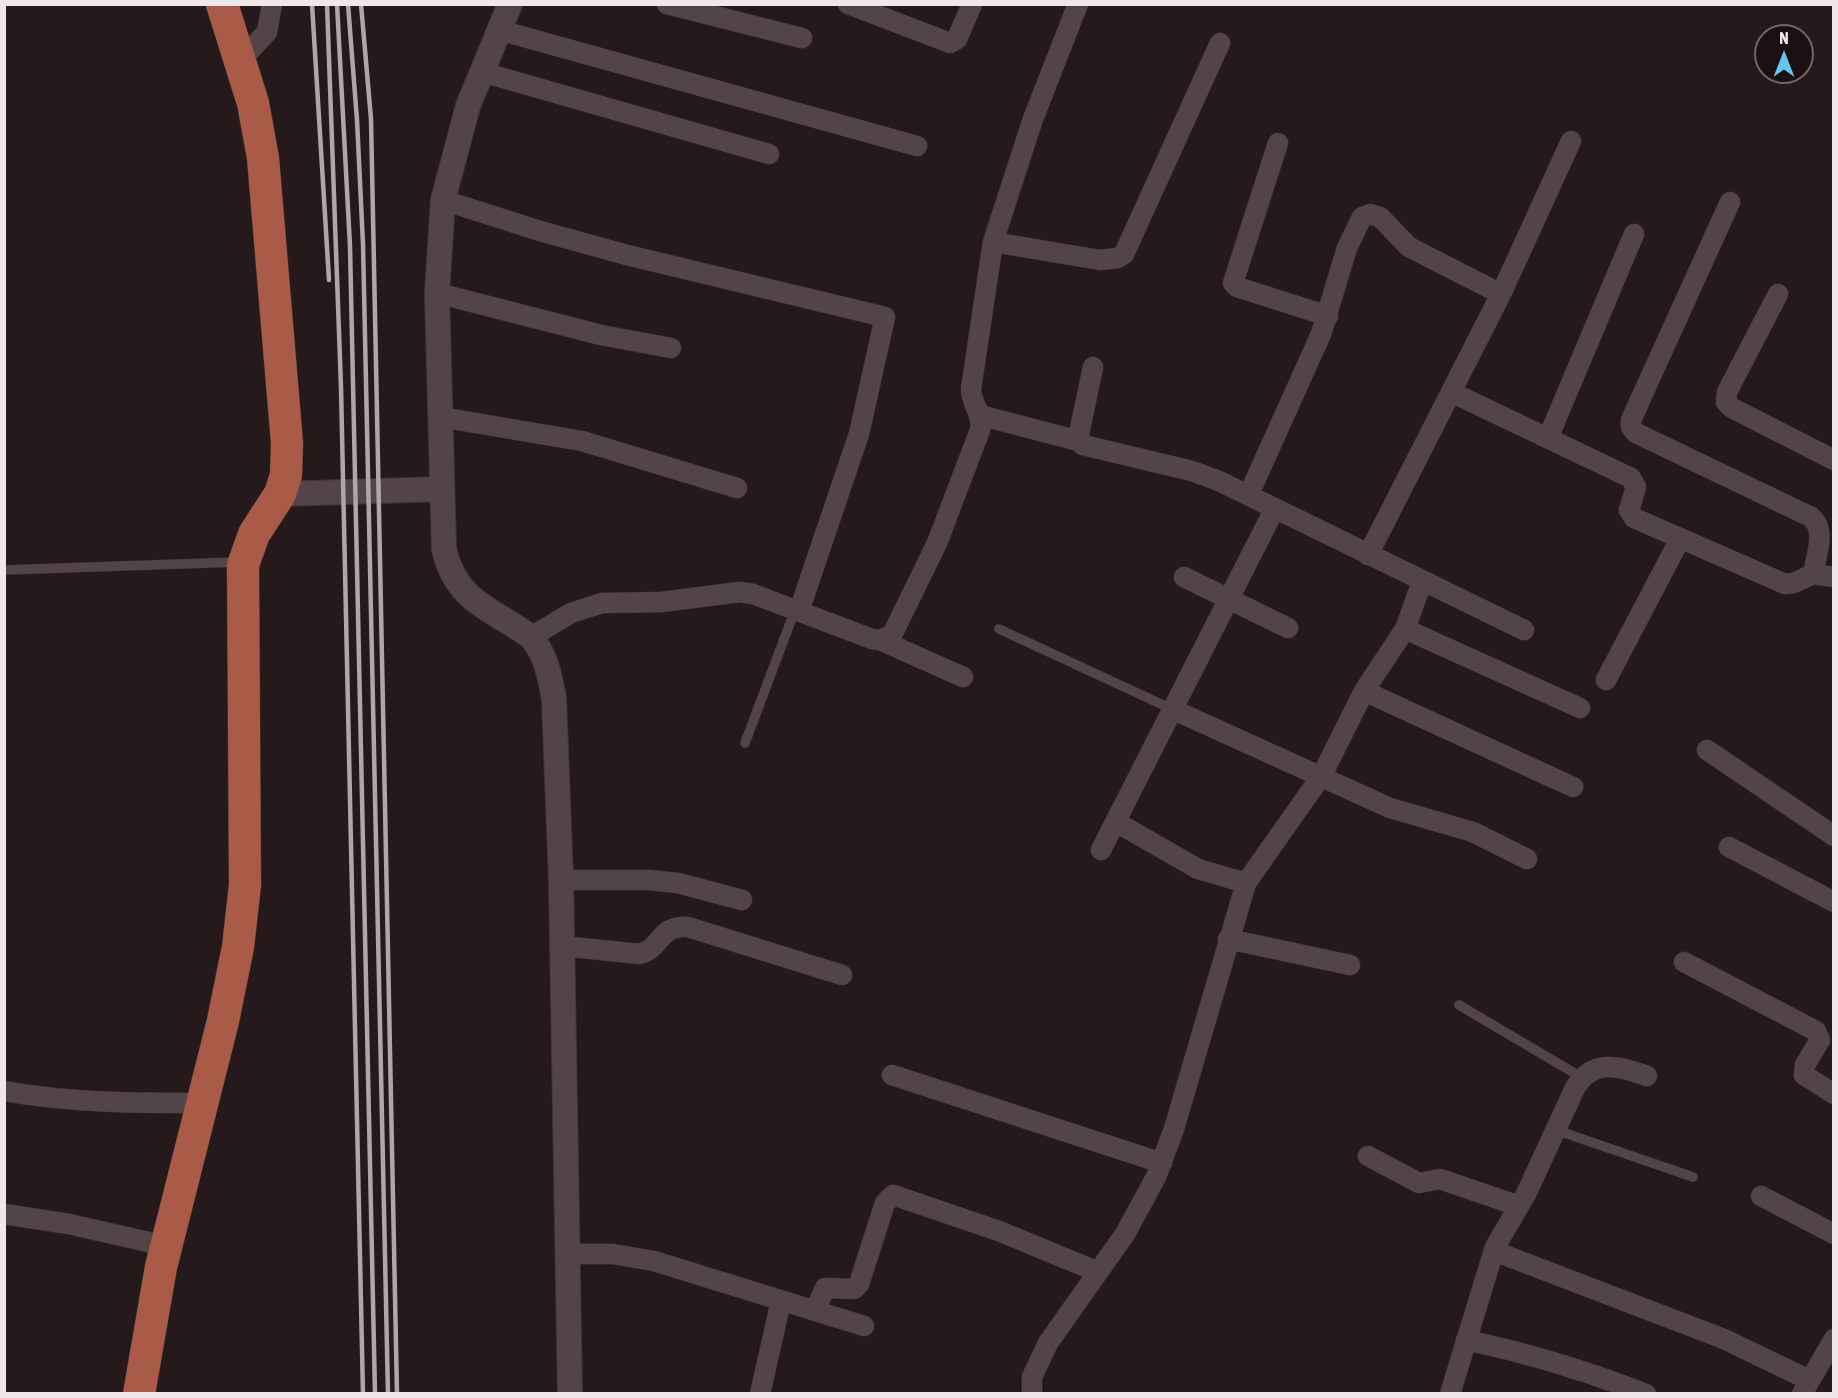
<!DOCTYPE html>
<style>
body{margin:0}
#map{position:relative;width:1838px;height:1398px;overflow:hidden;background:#25191b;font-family:"Asap Condensed",sans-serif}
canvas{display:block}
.frame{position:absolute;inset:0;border:6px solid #f0e7e9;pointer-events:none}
.north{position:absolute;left:1754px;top:24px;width:60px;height:60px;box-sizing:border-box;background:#1c1012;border:2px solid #716668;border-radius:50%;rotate:0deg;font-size:16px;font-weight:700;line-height:24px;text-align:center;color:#f0e7e9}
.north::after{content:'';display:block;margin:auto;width:21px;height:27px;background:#66c4ef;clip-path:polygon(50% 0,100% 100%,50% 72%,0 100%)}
</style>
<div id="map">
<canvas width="1838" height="1398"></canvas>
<div class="frame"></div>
<div class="north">N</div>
</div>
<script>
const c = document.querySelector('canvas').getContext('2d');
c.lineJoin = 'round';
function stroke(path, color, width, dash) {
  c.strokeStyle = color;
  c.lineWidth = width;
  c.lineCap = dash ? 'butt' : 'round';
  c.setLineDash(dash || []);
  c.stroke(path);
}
const service = new Path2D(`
 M4,570l235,-8
 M999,629l175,81
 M745,743l50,-133
 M1459,1005l122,72
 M1556,1130l137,47`);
const minor = new Path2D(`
 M667,4l135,34
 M848,4l102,39 7,-4 15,-35
 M499,30l418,116
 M241,60l26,-28 5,-28
 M482,72l287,82
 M1278,143l-45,140 4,4 91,29
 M443,200l97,31 87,24 258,62 -26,117 -60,177
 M1730,202l-99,218v7l5,6 175,84c16,13 5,39 2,57
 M993,242l107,18 18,-2 6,-4 96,-211
 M437,293l164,42 70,13
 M1778,294l-51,98 -1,10 6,6 102,52
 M1093,367l-14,67v7l4,4 109,26 27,10 305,149
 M1451,392l180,86 5,9 -7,23 5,8 151,66 9,-1 19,-9 21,3
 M979,415l100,26
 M440,417l142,24 155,47
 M1548,438l86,-204
 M1249,494l72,-160 26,-86 15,-31 8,-3 10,3 29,30 92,47
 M1368,555l133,-261 70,-153
 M1184,577l104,51
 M1405,629l175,79
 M531,637l40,-24 31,-10 59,-1 79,-10 13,2 119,45 8,1 12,-5 45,-92 43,-113c4,-15 -9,-26 -9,-41l22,-147 40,-123 45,-115
 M880,640l83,37
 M1606,680l74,-141
 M1364,691l209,96
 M1174,710l216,98 83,24 54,27
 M1707,750l127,86
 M1116,822l82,47 48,14
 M1729,847l105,55
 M1101,850l174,-342
 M561,880h88l29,3 64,17
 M1228,939l122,26
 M562,946l78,8c23,-7 18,-29 48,-27l154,48
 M1684,962l132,69 4,9 -15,25 -1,10 30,19
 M892,1075l270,88
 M4,1091c66,12 132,12 198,12
 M1368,1156l51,27 21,-4 79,27
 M1761,1196l73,38
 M4,1214l65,10 97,22
 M1494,1251l230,88 85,41
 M569,1254h44l41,7 210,65
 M815,1311l10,-23 29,1 5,-5 26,-81 8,-8 106,36 99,41
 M1466,1340c62,13 121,31 180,54
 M760,1394l21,-93
 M1032,1394v-17l16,-34 77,-109 31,-57 18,-48 72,-246 76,-108 42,-84 41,-62 17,-47
 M1450,1394l45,-147 31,-53 49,-106c18,-30 44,-22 72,-12
 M1802,1394l32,-55`);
const tertiary = new Path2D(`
 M510,4l-42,102 -25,94 -6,93 7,256c12,53 47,59 87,88 15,18 19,39 23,62l7,181 9,514
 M280,494l162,-5`);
const primary = new Path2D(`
 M139,1394l22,-127 62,-246 15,-74 7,-62 -2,-320 11,-31 26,-40 6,-19 1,-32 -24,-285 -10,-55 -31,-99`);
stroke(service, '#403738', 10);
stroke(minor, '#403738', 21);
stroke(tertiary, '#403738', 26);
stroke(primary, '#403738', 33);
stroke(service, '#534547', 9);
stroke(minor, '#534547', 20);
stroke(tertiary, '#534547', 24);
stroke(primary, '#aa5b47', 32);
stroke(new Path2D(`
 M312,4l17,276
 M327,4l14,383 22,1007
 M337,4l13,242 25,1148
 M348,4l9,116 6,124 25,1150
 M361,4l10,115 26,1275`), '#b0a6a8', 4.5);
</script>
